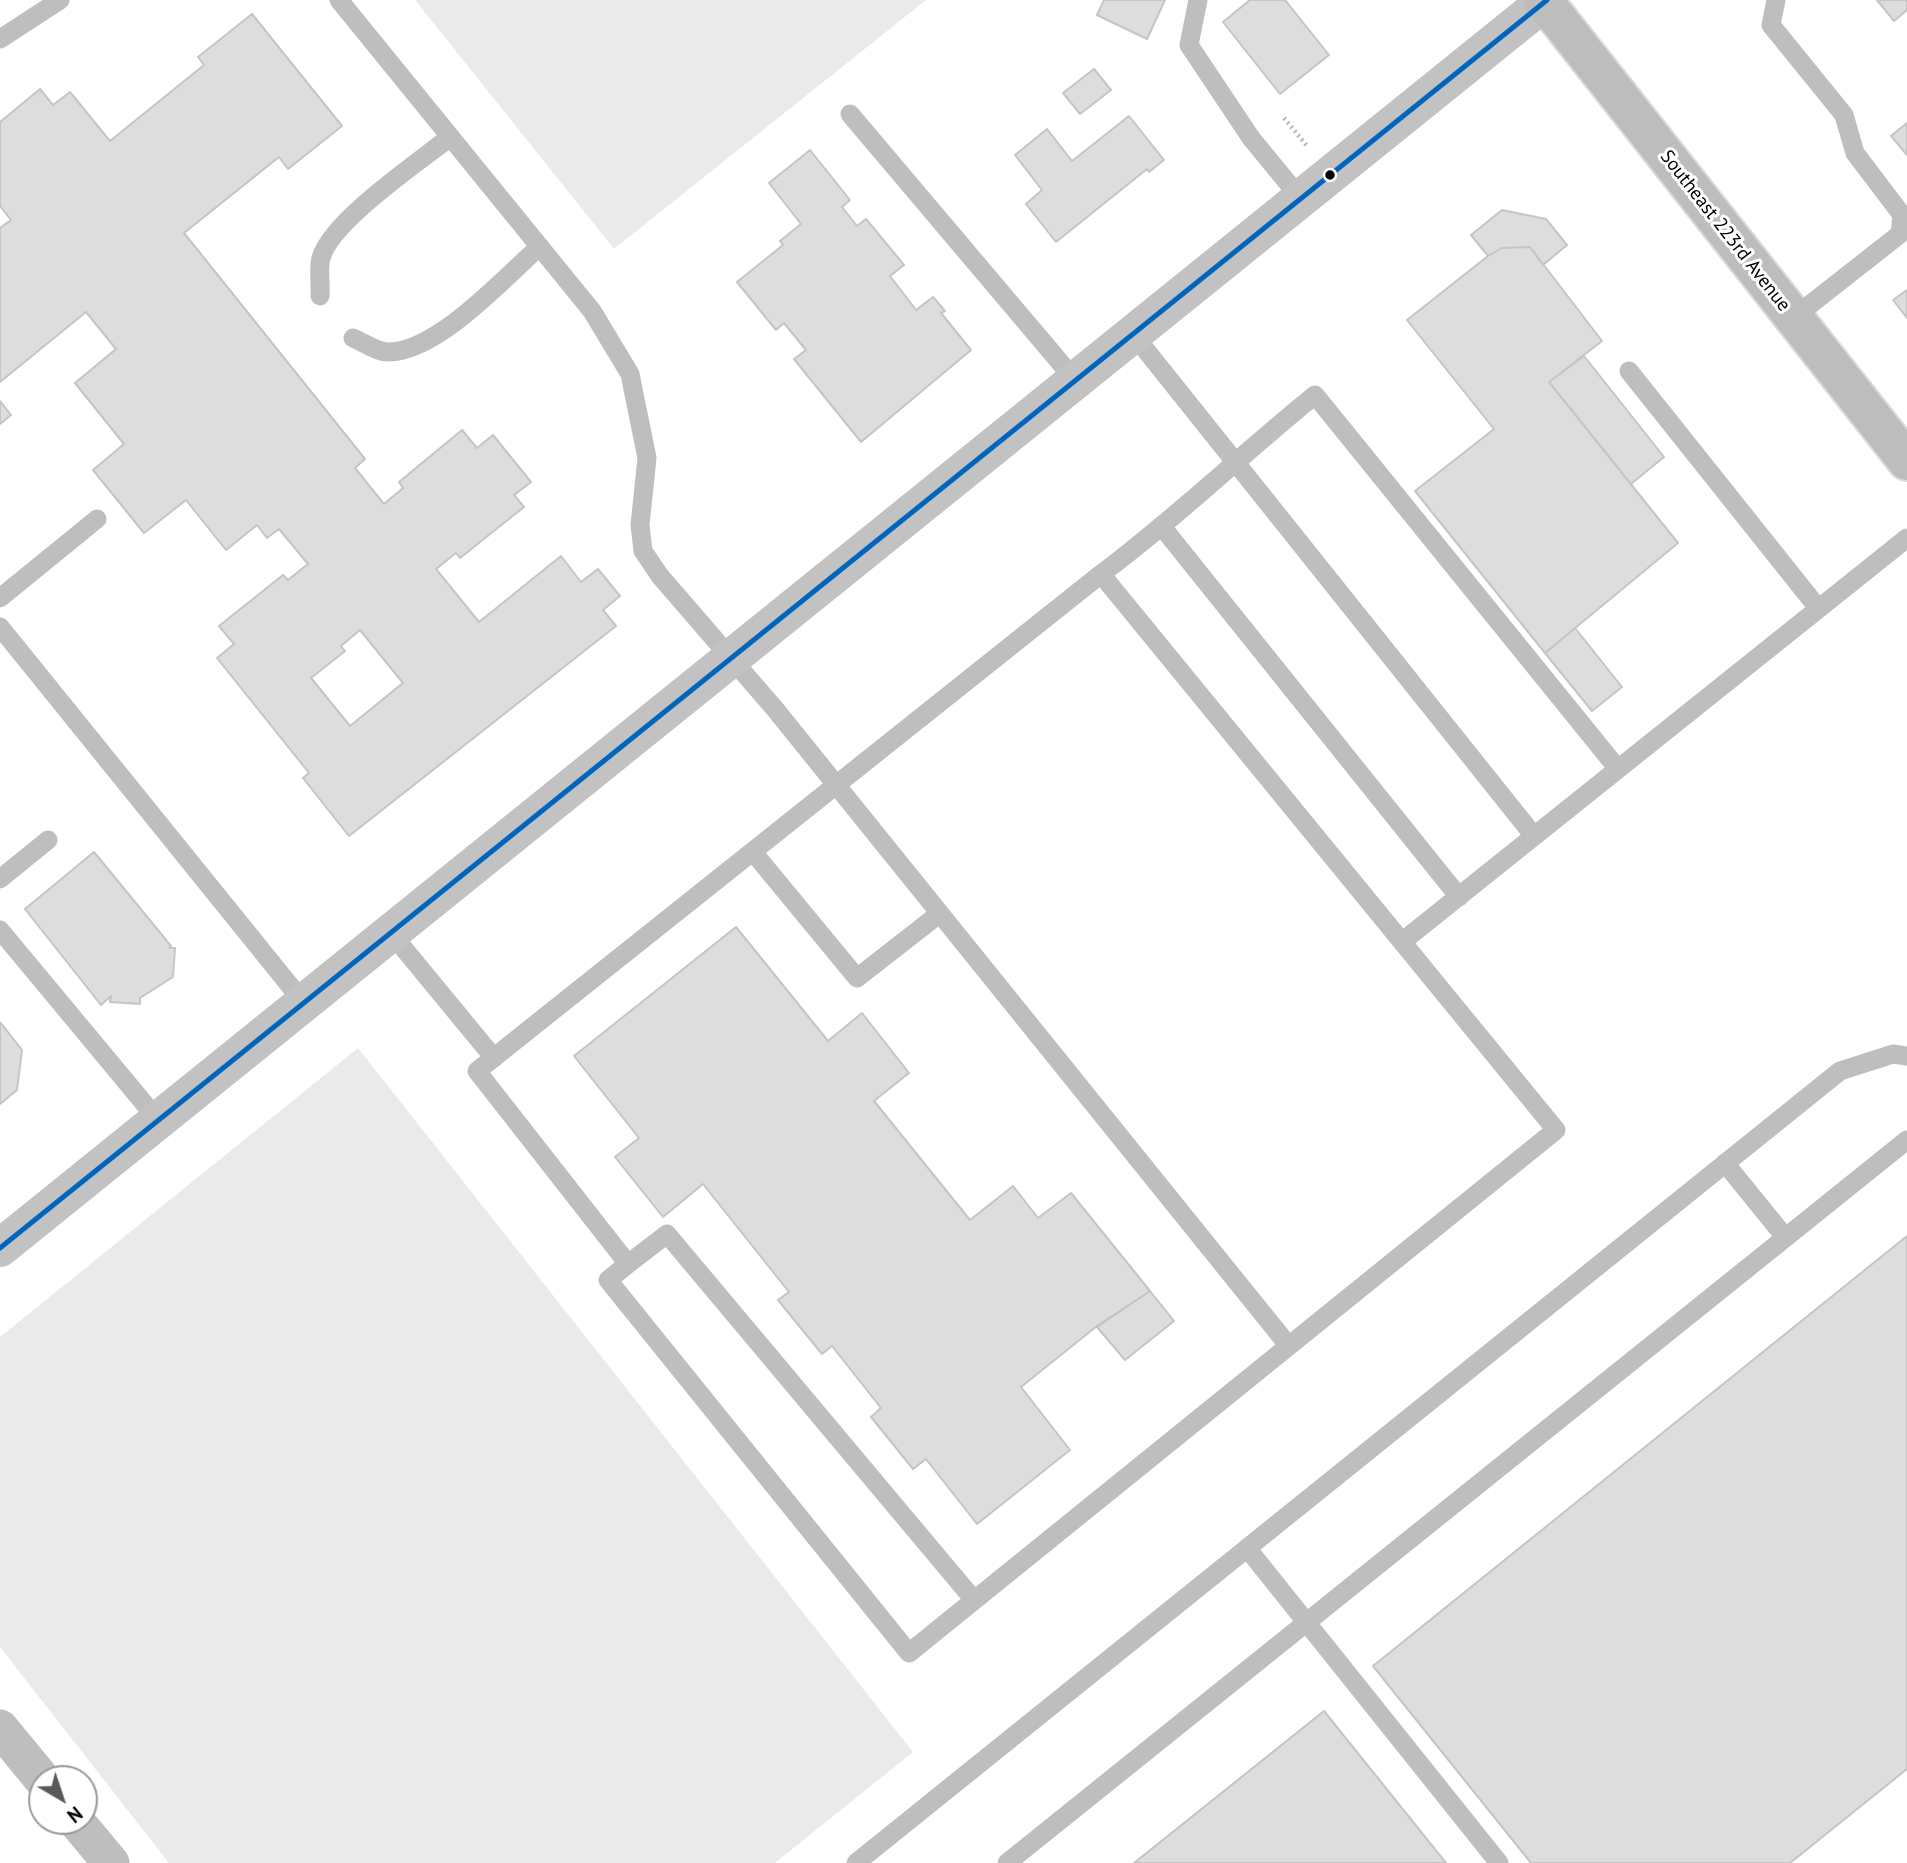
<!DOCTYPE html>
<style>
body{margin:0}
#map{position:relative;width:1907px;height:1863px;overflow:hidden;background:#fff;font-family:"PT Sans",sans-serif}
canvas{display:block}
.north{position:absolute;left:28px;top:1765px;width:70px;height:70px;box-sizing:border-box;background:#fff;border:2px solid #999;border-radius:50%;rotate:141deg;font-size:19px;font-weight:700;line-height:28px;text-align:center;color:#000}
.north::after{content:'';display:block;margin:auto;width:24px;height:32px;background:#595959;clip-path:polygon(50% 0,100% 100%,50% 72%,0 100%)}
</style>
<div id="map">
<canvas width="1907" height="1863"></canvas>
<div class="north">N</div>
</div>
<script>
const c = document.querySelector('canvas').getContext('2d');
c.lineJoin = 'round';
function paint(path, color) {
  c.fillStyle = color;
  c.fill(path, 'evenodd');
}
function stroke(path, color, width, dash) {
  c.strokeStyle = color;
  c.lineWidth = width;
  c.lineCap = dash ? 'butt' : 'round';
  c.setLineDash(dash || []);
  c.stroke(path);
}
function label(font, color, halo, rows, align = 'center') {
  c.font = font + ' "PT Sans",sans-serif';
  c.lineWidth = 6;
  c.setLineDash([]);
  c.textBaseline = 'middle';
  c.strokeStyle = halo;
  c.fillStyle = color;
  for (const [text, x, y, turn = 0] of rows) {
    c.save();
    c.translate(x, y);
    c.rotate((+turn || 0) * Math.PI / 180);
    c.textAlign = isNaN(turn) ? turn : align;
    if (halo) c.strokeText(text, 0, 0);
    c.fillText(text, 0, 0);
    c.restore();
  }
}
paint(new Path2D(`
 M415,0h511l-312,249z
 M358,1048l555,704 -138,111h-606l-169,-216v-310z`), '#eaeaea');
const building = new Path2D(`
 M1104,0h61l-18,39 -50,-24z
 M1250,0h35l44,55 -49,39 -57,-72z
 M1877,0h30v10l-13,11z
 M252,14l90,112 -54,43 -9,-12 -95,76 181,226 -10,9 29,36 19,-16 -4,-6 63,-52 15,18 16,-13 38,47 -17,13 10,12 -64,51 -4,-5 -20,16 43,53 82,-66 20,26 17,-13 22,27 -17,14 13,16 -267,210 -46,-58 6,-5 -92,-115 17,-14 -15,-18 64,-51 5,5 20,-16 -29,-35 -12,9 -10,-13 -31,25 -40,-50 -42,33 -51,-63 31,-26 -49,-61 41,-34 -30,-37 -86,70v-154l11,-8 -11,-14v-84l40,-33 13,16 17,-13 40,49 94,-76 -6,-8zM360,630l43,53 -53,43 -39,-48 34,-27 -4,-5z
 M1094,69l17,21 -31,24 -17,-21z
 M1129,116l35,44 -15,12 -2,-3 -91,73 -30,-38 16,-14 -27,-35 32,-26 25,32z
 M1907,123v32l-16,-19z
 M810,150l40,50 -8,7 15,19 9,-7 38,46 -14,11 26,34 17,-13 12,14 -4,2 30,37 -110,92 -67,-83 12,-9 -22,-27 -8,7 -39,-48 46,-37 -3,-4 21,-17 -32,-41z
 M1502,210l44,9 21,26 -24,20 -13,-18 -28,1 -14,8 -17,-21z
 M1530,247l72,94 -53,41 129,161 -133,110 -130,-162 79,-62 -87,-109 81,-64 14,-8z
 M1907,290v28l-14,-18z
 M1584,356l80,101 -33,27 -82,-102z
 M0,401l11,14 -11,9z
 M1575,628l47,59 -30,24 -47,-58z
 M94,852l77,94 -2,2h6l-2,29 -33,21v6l-30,-2 1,-6 -10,9 -76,-96z
 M736,927l92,114 34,-28 47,60 -35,28 96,119 43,-34 25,32 33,-25 79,98 -53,35 -76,61 49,63 -93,74 -51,-65 -13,10 -42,-52 10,-9 -49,-62 -10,8 -44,-54 11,-8 -86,-108 -40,33 -48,-60 24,-19 -65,-82z
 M0,1022l22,28 -5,40 -17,14z
 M1907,1236v533l-117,94h-259l-158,-197z
 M1150,1291l24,30 -49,39 -28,-33z
 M1324,1711l122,152h-312z`);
paint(building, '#ddd');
stroke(building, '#c5c5c5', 2);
const primary = new Path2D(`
 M1543,0l364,461`);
stroke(primary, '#dbdbdb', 42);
stroke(new Path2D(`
 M1284,118l24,29`), '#b8b8b8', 4.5, [2, 3.5]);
stroke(new Path2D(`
 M339,0l253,311 38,63 17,84 -7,67 3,26 17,25 115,133 513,636
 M1198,0l-9,45 62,93 50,61
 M1776,0l-5,25 73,90 11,38 47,62 -2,19 -107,84
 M0,39l60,-39
 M850,114l225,266
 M320,296c1,-11 -2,-27 1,-38 10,-37 98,-96 129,-121
 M1133,334l401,502
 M353,338c10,4 24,14 35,14 49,0 115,-73 151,-105
 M1629,371l189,237
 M1163,528l296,369
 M1101,574l455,556 -647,523 -301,-373 20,-16 -151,-193z
 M1101,574c75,-56 141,-120 214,-179l303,374
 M0,598l97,-79
 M0,627l304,376
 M753,852l104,126 82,-64
 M0,879l48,-39
 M0,930l158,190
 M391,933l103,125
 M1403,941l504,-403
 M1725,1163l60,74
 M628,1264l39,-30 307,366
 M1247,1548l252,315
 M856,1863l984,-792 53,-17 14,2
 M1007,1863l900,-723`), '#bebebe', 19);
stroke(new Path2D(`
 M0,1728l42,51
 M76,1821l35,42`), '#bebebe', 37);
stroke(new Path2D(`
 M0,1248l1547,-1248`), '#c2c2c2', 38);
stroke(primary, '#bdbdbd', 38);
stroke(new Path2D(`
 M0,1248l1547,-1248`), '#0065bd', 5);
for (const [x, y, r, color] of [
 [1330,175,6,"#000"]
]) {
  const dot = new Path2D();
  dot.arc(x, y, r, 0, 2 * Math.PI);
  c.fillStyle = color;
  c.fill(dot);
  stroke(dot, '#fff', 2.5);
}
label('19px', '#000', '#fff', [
 ["Southeast 223rd Avenue",1725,231,52]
]);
</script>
